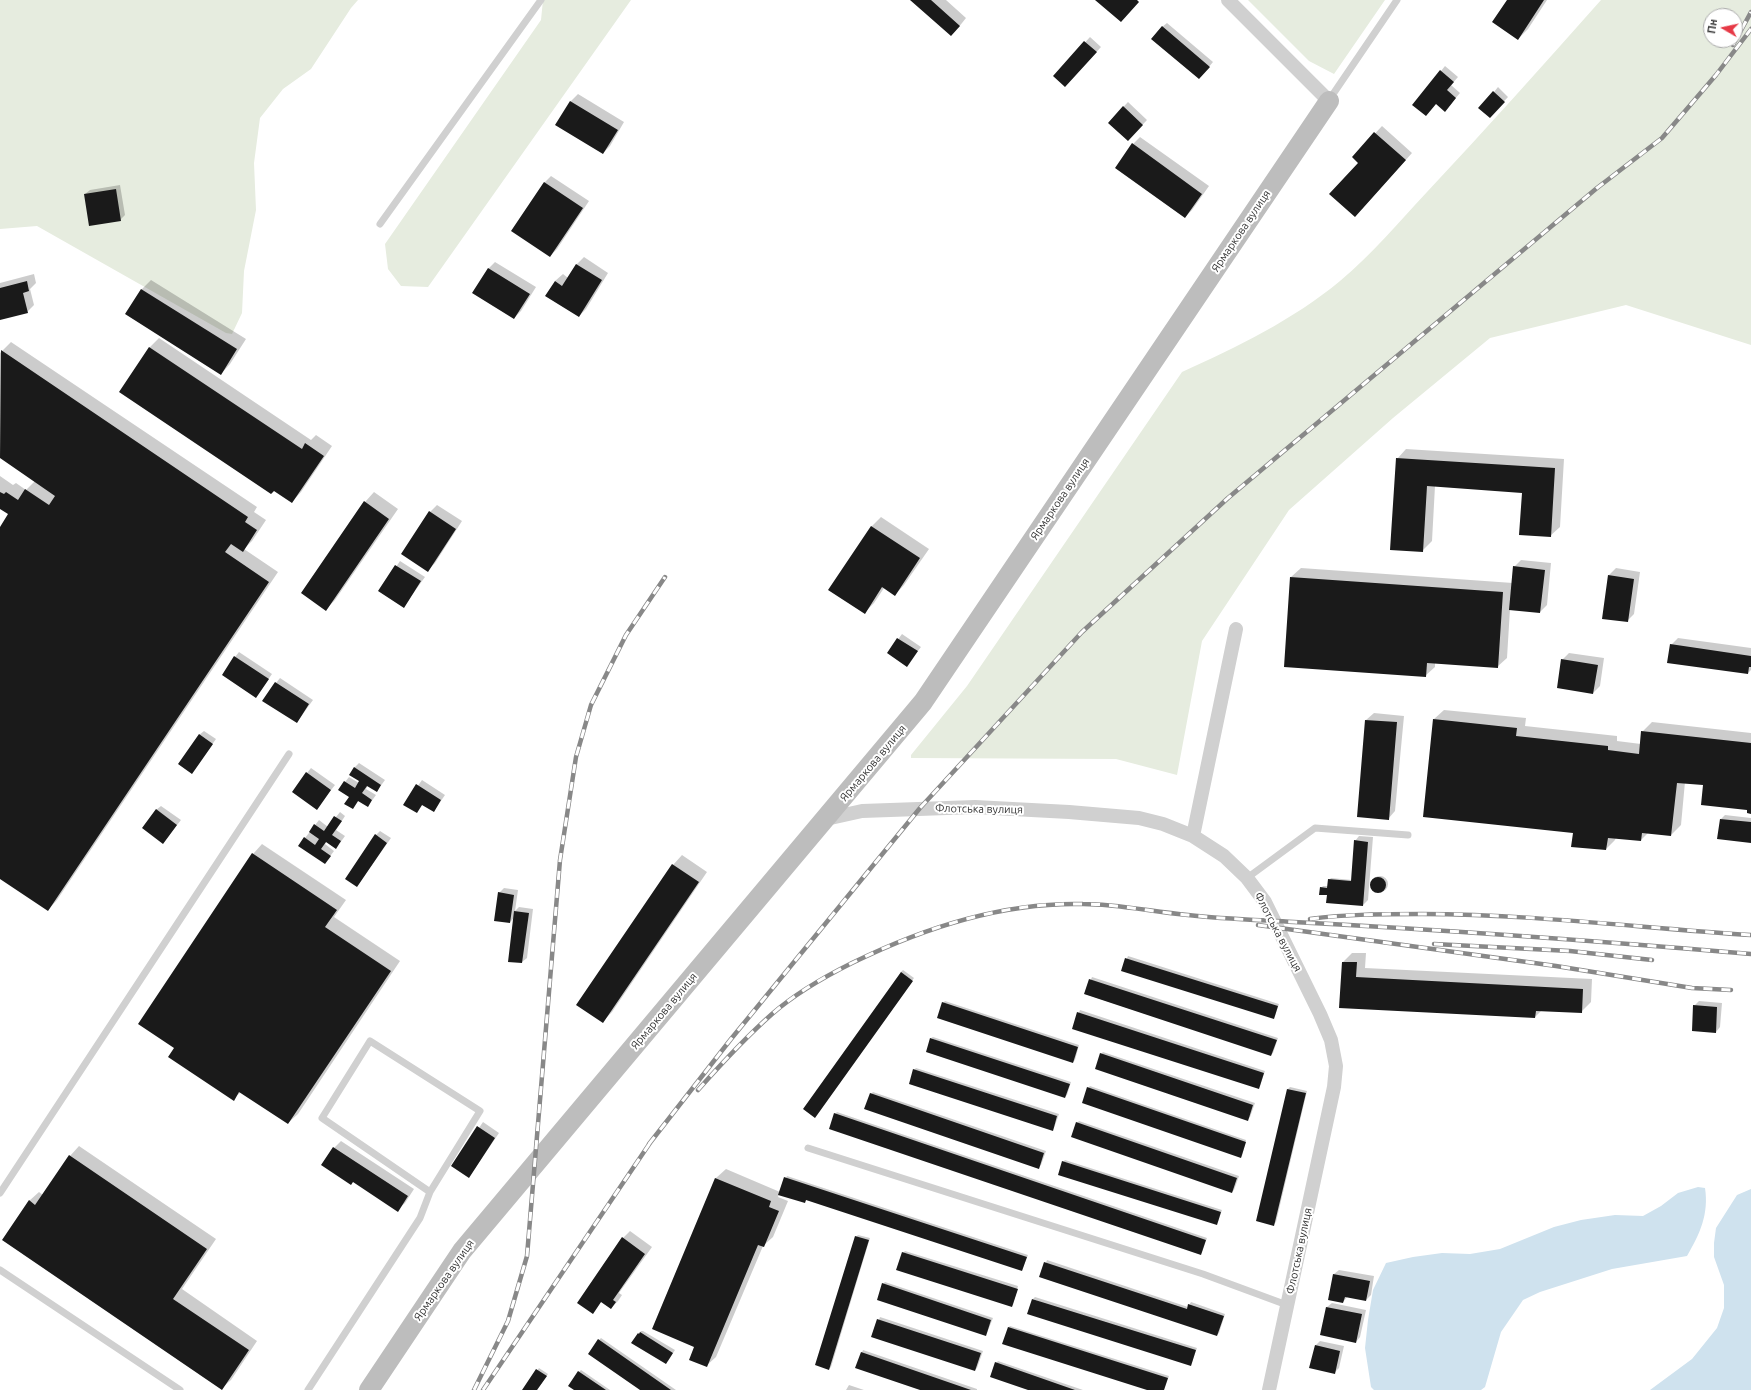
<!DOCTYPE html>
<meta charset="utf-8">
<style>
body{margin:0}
#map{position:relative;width:1751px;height:1390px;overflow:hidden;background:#fff;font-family:Ubuntu,sans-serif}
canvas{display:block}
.north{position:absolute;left:1703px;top:8px;width:40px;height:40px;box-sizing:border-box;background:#fff;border:1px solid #adadad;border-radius:50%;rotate:279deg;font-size:11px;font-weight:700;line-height:16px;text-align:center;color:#333}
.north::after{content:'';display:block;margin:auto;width:14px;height:18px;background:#e63946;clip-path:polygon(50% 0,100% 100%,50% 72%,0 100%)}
</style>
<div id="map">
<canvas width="1751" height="1390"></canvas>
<div class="north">Пн</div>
</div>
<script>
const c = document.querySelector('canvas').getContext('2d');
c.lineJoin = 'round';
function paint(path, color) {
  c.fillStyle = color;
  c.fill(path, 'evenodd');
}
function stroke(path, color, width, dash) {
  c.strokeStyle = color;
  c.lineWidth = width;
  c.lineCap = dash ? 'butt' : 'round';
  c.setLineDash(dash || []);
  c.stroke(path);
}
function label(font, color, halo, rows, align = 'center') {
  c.font = font + ' Ubuntu,sans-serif';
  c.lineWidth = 4;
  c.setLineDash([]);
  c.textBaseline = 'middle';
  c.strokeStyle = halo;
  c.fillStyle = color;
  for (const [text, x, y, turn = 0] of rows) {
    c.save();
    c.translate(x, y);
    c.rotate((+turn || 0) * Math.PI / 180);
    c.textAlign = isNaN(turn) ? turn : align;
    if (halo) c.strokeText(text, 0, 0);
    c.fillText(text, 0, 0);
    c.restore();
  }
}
paint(new Path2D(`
 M0,0h358l-7,8 -40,61 -28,20 -23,29 -6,45 2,47 -12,61 -2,42 -10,21 -6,-1 -189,-107 -37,3z
 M543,0h88l-203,287 -27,-1 -13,-17 -3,-25 156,-224z
 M1248,0h137l-51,74 -25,-13z
 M1601,0h150v345l-125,-40 -136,33 -97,80 -104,92 -87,131 -25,134 -61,-16 -205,-1v-3l56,-69 215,-314c55,-25 111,-52 158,-91 32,-27 59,-59 87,-89 59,-63 117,-128 174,-192zM1711,16h24v24h-24z`), '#e6ecdf');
paint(new Path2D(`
 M1698,1187l7,1c4,26 -5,46 -18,68l-75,13 -72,23 -17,8 -22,32 -16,55 -4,3h-107l-3,-3 -6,-39 3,-28 5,-30 13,-27 27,-6 29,-4 28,1 30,-5 54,-22 27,-7 34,-5 28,1 18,-10 17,-13z
 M1751,1189v201h-101l42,-31 25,-31 7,-20v-23l-10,-28v-14l2,-15 21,-33z`), '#cfe2ee');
paint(new Path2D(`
 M912,0h34l20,18 -8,10z
 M1508,0h39l-19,29 -10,10z
 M1167,23l46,39 -10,12 -41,-47z
 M1090,37l11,10 -31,34 -16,-5z
 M1445,66l13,11 -7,8 9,8 -11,13 -8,-35z
 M1498,87l10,10 -14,15v-20z
 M578,94l46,28 -14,24 -7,7 -46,-28 14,-24z
 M1128,102l19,18 -19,20 -19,-18z
 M1382,126l30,27 -50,56 -3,-46 -6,-6z
 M1140,137l69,49 -17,24 -7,7 -52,-73z
 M551,176l38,25 -32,48 -7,7 -6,-73z
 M120,185l5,30 -5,5 -35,-26 5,-4z
 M584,257l24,16 -22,36 -7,7 -24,-35 8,-7 5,4 9,-14z
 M495,262l41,25 -15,24 -7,7 -26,-49z
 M34,274l2,9 -6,6 4,16 -7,7 -27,7v-36z
 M151,280l95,59 -16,25 -9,10 -95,-60 16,-25z
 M159,338l152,102 5,-5 16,11 -31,46 -9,10 -143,-154z
 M11,342l246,165 -3,5 12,8 -14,21 -8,8 34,23 -221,328 -9,10 -48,-32v-350l10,-14 -10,-6v-32l13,9 3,-2 10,7 9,-9 -35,-24v-104z
 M1406,449l158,10 -4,68 -10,9 -27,-44 -88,-6 -3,55 -10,10 -25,-92z
 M374,492l24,17 -63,91 -9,9 39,-107z
 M437,505l25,16 -27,42 -7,7 2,-58z
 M881,517l48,32 -25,36 -9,10 -11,-7 -10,15 -9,9 -35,-23 42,-63z
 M1521,560l30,3 -4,42 -7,7 -30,-3 -3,49 -10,9 -62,-4v4l-10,9 -134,-99 10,-9 212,15 1,-16z
 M400,561l25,16 -21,29 -24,-15z
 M1616,568l24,4 -6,42 -7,7 -18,-46z
 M902,634l19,13 -14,18 -19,-12z
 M1678,638l73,10v22l-3,3 -77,-28z
 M239,652l33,22 -16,23 -21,-40z
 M1569,653l35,5 -4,28 -7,7 -31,-33z
 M280,678l33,22 -16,22 -21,-39z
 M1444,710l82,8 -1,8 92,10v5l24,3 1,-12 10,-10 99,11v80l-3,-3 -44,-26 -19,-2 -4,43 -10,10 -22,-3 -8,8 -25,-3 -1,3 -9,9 -32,-17 -140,-113z
 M1374,713l30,3 -9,95 -7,8 -22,-99z
 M204,731l12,8 -24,34 7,-38z
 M359,763l26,17 -8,11 -9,-6 -2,4 10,6 -8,11 -9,-6 -6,8 -3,-12 -5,-14 4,-5 10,6 1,-2 -6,-13z
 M311,768l24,17 -18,23 -10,-35z
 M422,780l23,15 -11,16 -11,-7 -7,8 -11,-8z
 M161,806l20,14 -18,23 -7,-33z
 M340,812l5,4 -9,14 9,6 -5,7 -13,-2 -2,3 9,7 -9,12 -20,-25 14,-18 9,7z
 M1725,815l26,3v24l-30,-23z
 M380,831l11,7 -34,48 19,-51z
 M1359,836l14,1 -5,63 -5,5 -36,-3 1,-8 -7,-6 2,-2h5l1,-6 2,-2 21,2 3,-39z
 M262,844l84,56 -12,17 66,44 -102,153 -10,9 -47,-31 -8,7 -58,-52 78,-193z
 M682,855l25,17 -95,140 -10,10 71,-157z
 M1372 884a8 8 0 1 1 16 0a8 8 0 1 1-16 0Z
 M504,888l14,2 -3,21 4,-4 14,2 -6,49 -5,4 -13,-1 5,-43 -4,4 -11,-29z
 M1352,953h14l-1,15 227,11 -1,23 -10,10 -39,-2 -7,7 -195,-10 3,-45z
 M1128,956l151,48 -4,12 -2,2 -151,-48z
 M903,970l11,8 -97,136 84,-142z
 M1092,977l186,61 -5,15 -2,2 -186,-61z
 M945,1001l134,44 -4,15 -2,2 -130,-59z
 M1699,1001l23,2 -2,24 -4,5 -22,-26z
 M1080,1010l185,61 -5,15 -2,2 -185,-60z
 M933,1037l138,45 -4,13 -2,2 -134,-59z
 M1103,1052l152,51 -5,14 -2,2 -147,-65z
 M916,1068l143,46 -5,14 -2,2 -138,-60z
 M1090,1086l156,54 -4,16 -1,1 -153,-69z
 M1290,1087l17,4 -31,131 -2,2 -17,-3 31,-132z
 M873,1092l173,59 -5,14 -2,2 -168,-73z
 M837,1112l370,126 -5,14 -2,2 -365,-140z
 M1079,1121l160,55 -5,14 -2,2 -155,-69z
 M483,1122l16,11 -30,44 -16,-11z
 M341,1141l73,48 -9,14 -8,7 -63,-62z
 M79,1146l137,93 -34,50 75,52 -26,39 -10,9 -192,-188 10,-9 4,3 27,-39z
 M1065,1160l157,50 -4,12 -2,2 -153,-62z
 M726,1169l54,23 7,-16 241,79 -6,15 -215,-71 -3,3 -25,-8 -1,3 10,4 -15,36 -10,9 -47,111 -10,9 -10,-20 -43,-18 63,-150z
 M630,1231l22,16 -33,46 3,2 -4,6 -7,7 -9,-7 -10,12 31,-75z
 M858,1235l12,3 -39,129 -2,2 27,-132z
 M905,1251l113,35 -5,19 -1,1 -109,-53z
 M1047,1260l141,47 3,-5 34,12 -6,19 -2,2 -176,-59z
 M1339,1270l35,6 -3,19 -5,5 -18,-4 -5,6 -9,-28z
 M885,1282l108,36 -6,15 -2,2 -102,-51z
 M1035,1297l162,51 -5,14 -2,2 -157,-65z
 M1332,1303l34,7 -6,27 -4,5 -35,-8 6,-27z
 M880,1317l103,34 -6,17 -2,2 -102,-34z
 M1010,1326l159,50 -5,14h-13l-143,-62z
 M641,1331h2l32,19 -7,11 -36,-18z
 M601,1338l75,52h-34l-43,-50z
 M1320,1341l24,5 -5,22 -5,5 -18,-28z
 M863,1350l114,39v1h-54l-67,-23z
 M998,1361l85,29h-52l-35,-27z
 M539,1368l9,6 -11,16h-14z
 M581,1370l29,20h-34l3,-18z
 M849,1385l15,5h-18z`), '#0003');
paint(new Path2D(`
 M910,0h21l29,26 -9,10z
 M1095,0h42l2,2 -18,20z
 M1507,0h37l-26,40 -26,-18z
 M1162,26l48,41 -11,12 -48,-40z
 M1084,41l13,11 -32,35 -12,-11z
 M1440,70l14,12 -7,8 9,8 -11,14 -9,-8 -10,12 -14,-11z
 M1493,91l12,11 -15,16 -12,-10z
 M570,101l48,29 -15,24 -48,-29z
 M1123,106l20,19 -15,16 -20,-18z
 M1374,132l32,28 -51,57 -26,-23 29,-31 -6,-6z
 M1132,143l70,51 -17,24 -70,-50z
 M544,182l39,26 -33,49 -39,-26z
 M116,189l5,32 -32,5 -5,-32z
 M576,264l26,16 -23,37 -34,-21 10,-15 7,5z
 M488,268l42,26 -16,25 -42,-26z
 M27,281l2,10 -6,2 5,20 -28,7v-32z
 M141,289l96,60 -16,26 -96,-61z
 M149,347l153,102 3,-6 19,13 -32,47 -18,-12 -3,3 -152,-102z
 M1,350l247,167 -3,5 12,8 -14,22 -12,-8 -6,8 44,30 -221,329 -48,-32v-352l8,-13 -8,-5v-17l4,2 2,-2 12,8 7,-11 24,16 6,-9 -55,-38z
 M1396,458l159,10 -4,69 -32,-2 3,-42 -95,-7 -4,66 -33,-2z
 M364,501l25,18 -63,92 -25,-18z
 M429,511l27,18 -28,43 -27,-18z
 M871,526l49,32 -25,38 -13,-9 -17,27 -37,-24z
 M395,565l26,16 -17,27 -26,-17z
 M1513,566l32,4 -5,43 -31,-3z
 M1608,575l26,4 -6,43 -26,-3z
 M1290,577l213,15 -5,76 -71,-5 -1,14 -142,-10z
 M897,638l21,13 -11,16 -20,-14z
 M1670,644l81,12v11h-2l-1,7 -81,-11z
 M234,656l35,23 -13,19 -34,-23z
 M1561,659l37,6 -5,29 -36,-6z
 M275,682l34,22 -12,19 -35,-22z
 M1433,719l84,9 -1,8 92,10v4l31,4 2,-23 110,12v71l-4,-1v-3l-46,-5 2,-20 -26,-2 -6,53 -29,-3 -1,8 -33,-3 -2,12 -35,-3 2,-14 -150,-16z
 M1365,720l32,2 -8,98 -32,-3z
 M199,734l14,10 -21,30 -14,-10z
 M354,767l27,18 -4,7 -10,-6 -5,7 10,7 -4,7 -10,-6 -5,8 -9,-5 5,-7 -11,-7 6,-9 11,7 4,-7 -10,-6z
 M306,772l25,18 -14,20 -25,-18z
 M416,784l25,16 -7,12 -12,-7 -5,8 -14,-8z
 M156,809l21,16 -14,19 -21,-16z
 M334,816l8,5 -10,14 9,6 -5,8 -10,-7 -5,7 10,7 -6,8 -27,-18 6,-9 11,8 4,-6 -10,-7 5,-8 10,7z
 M1720,819l31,3v21l-34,-4z
 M375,834l12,9 -30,44 -12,-8z
 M1354,840l14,2 -5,64 -37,-3 1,-8h-8l1,-8 7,1 1,-9 23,2z
 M252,853l85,57 -12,17 66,44 -103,153 -49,-32 -5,9 -66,-44 6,-9 -36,-24z
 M672,864l27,18 -96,141 -27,-18z
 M1370 885a8 8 0 1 1 16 0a8 8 0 1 1-16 0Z
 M498,892l16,3 -4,28 -16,-2z
 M514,911l15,2 -7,50 -14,-1z
 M1125,958l153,48 -4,13 -153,-48z
 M1342,962h15l-1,15 227,12 -1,24 -46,-2 -1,7 -196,-10z
 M901,972l12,9 -98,137 -12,-9z
 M1089,979l188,61 -6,16 -187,-62z
 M942,1002l136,45 -5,16 -136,-45z
 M1693,1005l24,2 -1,26 -24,-2z
 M1077,1012l187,61 -5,16 -187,-60z
 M930,1038l140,46 -5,14 -139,-46z
 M1100,1053l153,52 -5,16 -153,-52z
 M913,1069l144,47 -4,15 -144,-47z
 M1087,1087l159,55 -5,16 -159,-55z
 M1287,1089l19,4 -32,133 -18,-5z
 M870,1093l174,60 -5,16 -175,-60z
 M834,1113l372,127 -5,15 -372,-126z
 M1076,1122l161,56 -5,15 -161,-56z
 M477,1126l18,12 -26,40 -18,-12z
 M333,1147l75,49 -10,16 -45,-30 -2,3 -30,-20z
 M69,1155l138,94 -34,50 76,51 -27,40 -220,-150 27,-40 6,5z
 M1062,1161l159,51 -4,13 -159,-50z
 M784,1177l243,80 -5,14 -216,-71 -1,3 -27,-8z
 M715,1178l56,23 -2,6 10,4 -15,36 -6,-2 -51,122 -18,-7 5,-13 -42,-18z
 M855,1236l14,4 -40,130 -14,-5z
 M622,1237l23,17 -32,46 3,2 -5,7 -10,-7 -8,12 -16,-11z
 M902,1252l116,37 -6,18 -116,-37z
 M1044,1262l143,47 1,-5 36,12 -7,20 -178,-59z
 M1333,1274l37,7 -4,20 -21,-4 -2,6 -15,-3z
 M882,1283l109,37 -5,16 -109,-36z
 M1032,1299l164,51 -5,16 -164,-52z
 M1326,1307l36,7 -6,29 -36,-8z
 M877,1319l104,34 -6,18 -104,-34z
 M1008,1327l160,51 -4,12h-17l-145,-46z
 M640,1332l33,21 -7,11 -35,-21 7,-10 1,1z
 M598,1339l73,51h-31l-52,-36z
 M1315,1345l25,6 -5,23 -26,-6z
 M861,1352l110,38h-51l-65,-22z
 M995,1362l80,28h-47l-38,-13z
 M536,1369l11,7 -10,14h-15z
 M578,1371l28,19h-32l-6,-4z`), '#1a1a1a');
stroke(new Path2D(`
 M1329,100l68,-100
 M380,224l161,-224
 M1247,878l68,-50 93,7
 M808,1148l395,126 84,31
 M0,1193l289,-439
 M0,1270l180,120
 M308,1390l112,-172 10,-26 50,-81 -110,-70 -48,77 108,74`), '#d0d0d0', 7);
stroke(new Path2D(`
 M1228,0l101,101
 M826,819l36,-8 113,-4 94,5 70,6 24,6 30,12 31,20 23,22 18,24 55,112 11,26 5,26 -2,21 -65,303
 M1193,836l43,-207`), '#d0d0d0', 14);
stroke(new Path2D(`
 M369,1390l93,-139 461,-549 406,-601`), '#bdbdbd', 20);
const rail = new Path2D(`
 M1733,45l18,-33
 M1310,919c37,-5 75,-5 112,-5 110,0 219,14 329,21
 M1258,925l298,41 136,22 39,2
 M1434,944l136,7 82,9
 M698,1090c24,-27 48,-53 74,-76 24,-21 52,-37 80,-51 71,-35 151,-61 231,-59 35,0 70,8 105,11 35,4 71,5 106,7 153,8 305,19 457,32
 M649,1144l82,-105 189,-231 162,-176 146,-134 369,-310 65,-50 54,-63 35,-46
 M474,1390l34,-69 19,-65 33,-396 16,-103 15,-52 35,-70 39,-58
 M483,1390l169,-250`);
stroke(rail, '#888', 4.5);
stroke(rail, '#fff', 3, [9]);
label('11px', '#333', '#fff', [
 ["Ярмаркова вулиця",1241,231,-56],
 ["Ярмаркова вулиця",1060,499,-56],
 ["Ярмаркова вулиця",873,763,-50],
 ["Флотська вулиця",979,809,1],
 ["Флотська вулиця",1278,932,62],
 ["Ярмаркова вулиця",664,1011,-50],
 ["Флотська вулиця",1299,1251,-78],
 ["Ярмаркова вулиця",444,1280,-55]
]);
</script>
